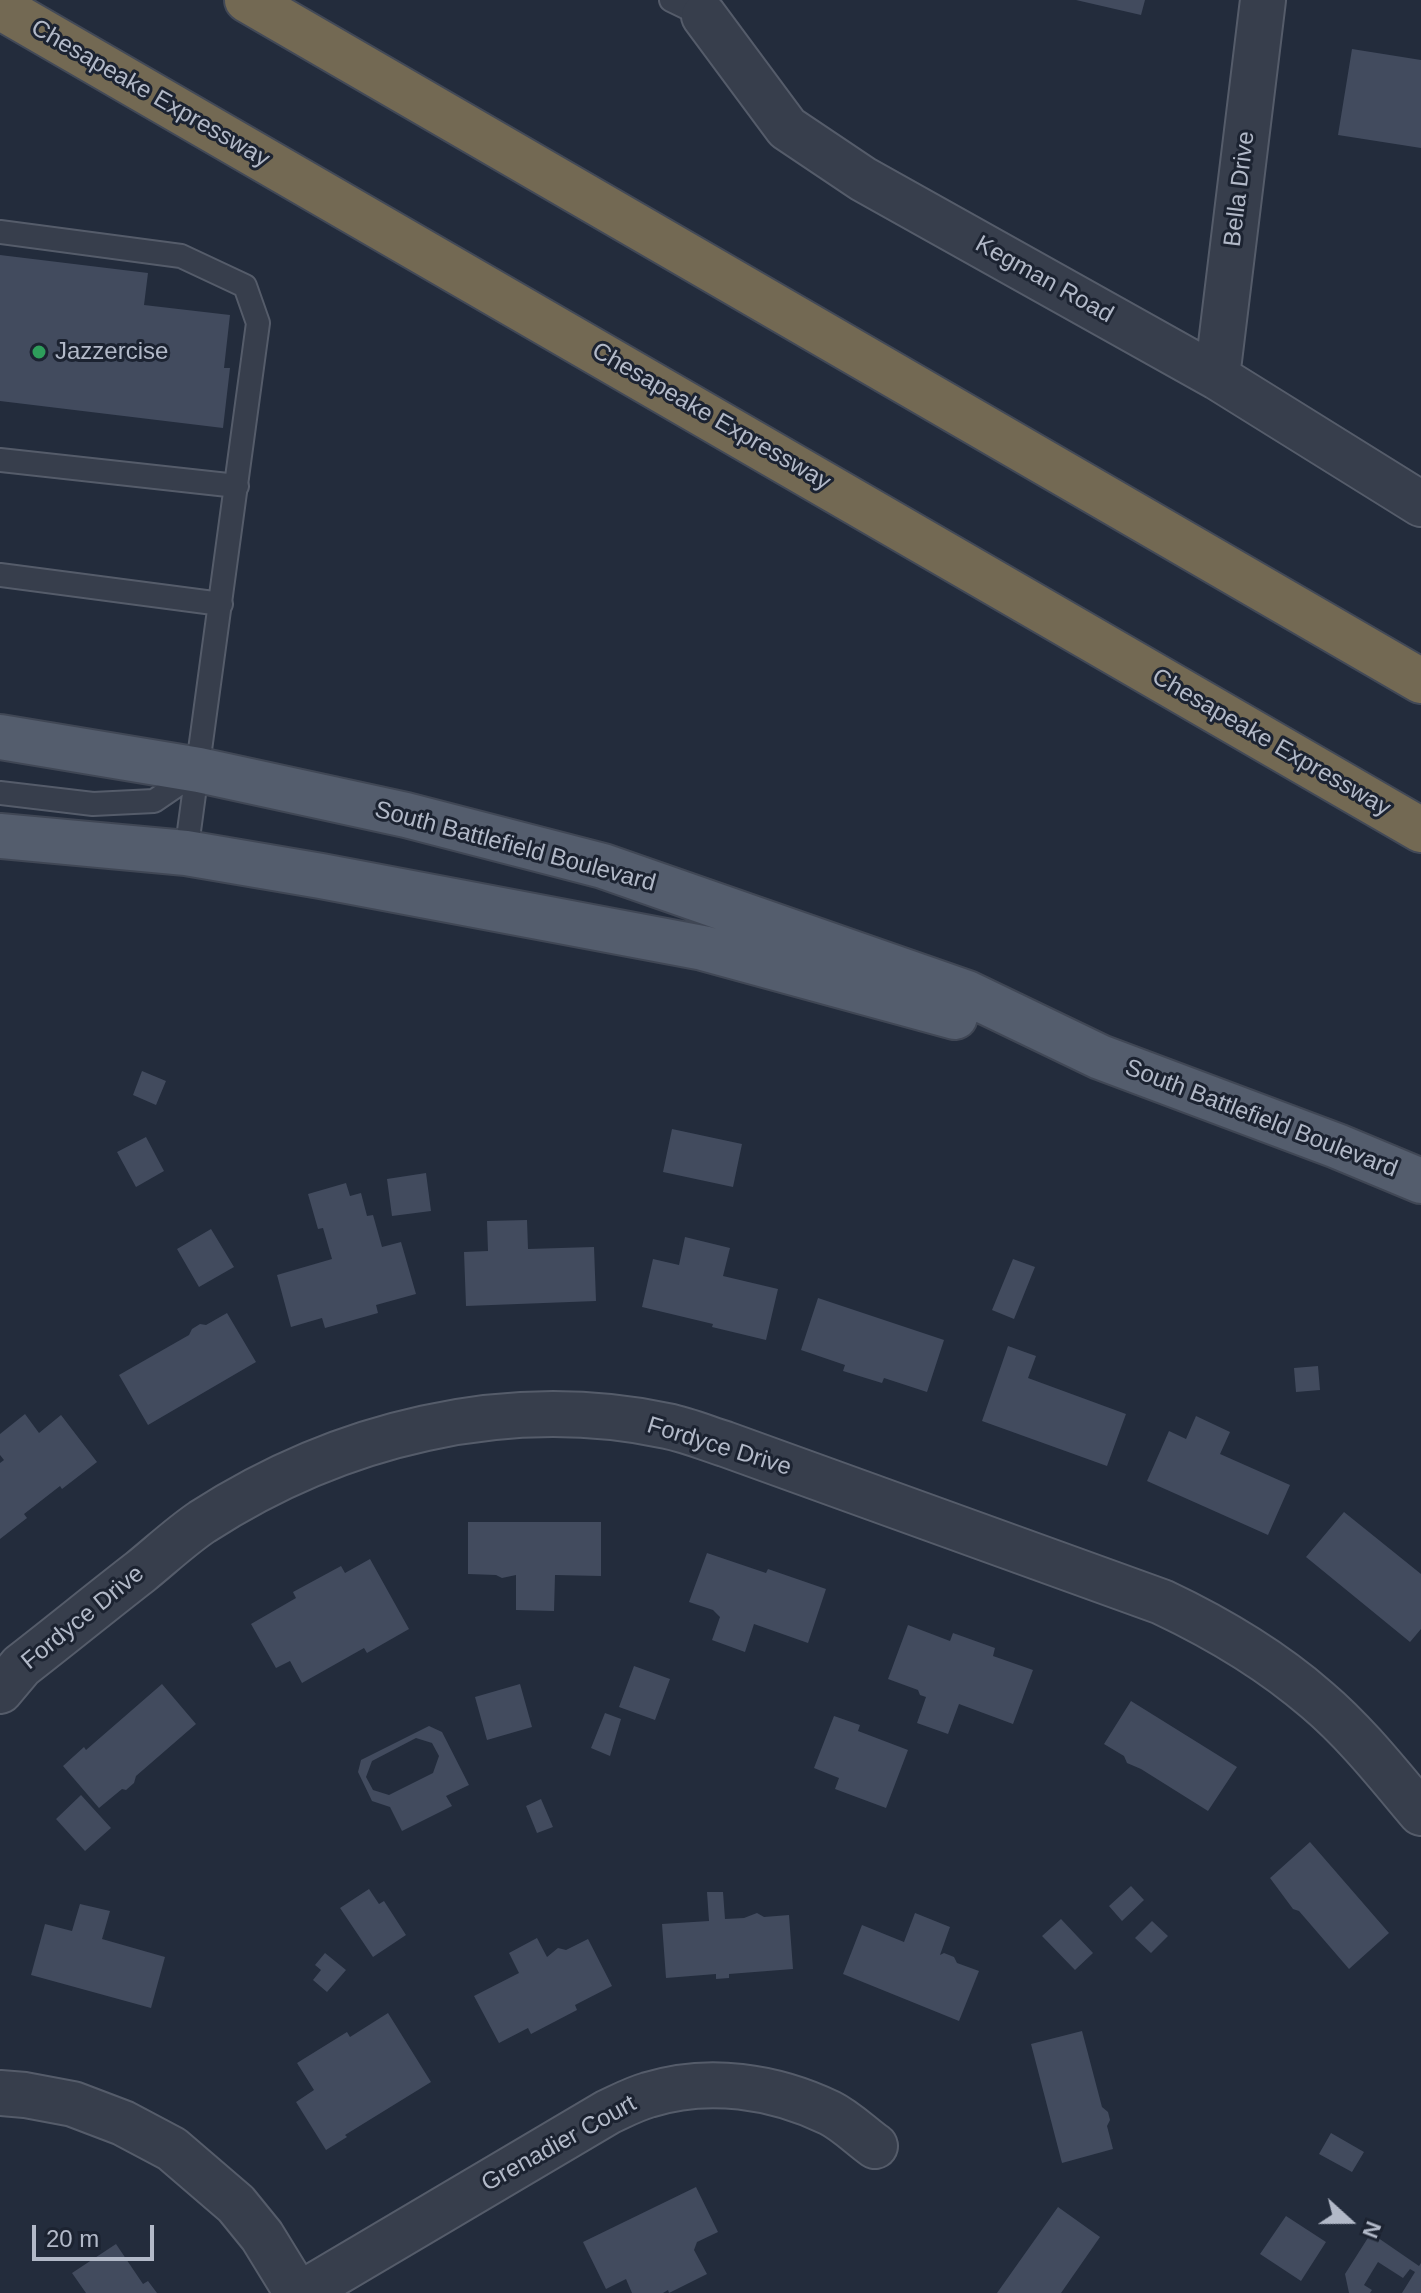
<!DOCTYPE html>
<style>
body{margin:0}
#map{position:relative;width:1421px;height:2293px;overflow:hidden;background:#232c3c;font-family:Helvetica,sans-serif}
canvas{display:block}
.north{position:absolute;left:1309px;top:2181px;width:80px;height:80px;-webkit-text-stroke:6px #1c2331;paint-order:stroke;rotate:111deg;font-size:22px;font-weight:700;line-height:32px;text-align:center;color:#b2b9c8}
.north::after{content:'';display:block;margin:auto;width:28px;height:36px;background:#b2b9c8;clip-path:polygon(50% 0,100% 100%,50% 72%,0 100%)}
.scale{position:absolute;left:32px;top:2225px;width:122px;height:36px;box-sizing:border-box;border:4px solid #b2b9c8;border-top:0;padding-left:10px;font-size:24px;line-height:28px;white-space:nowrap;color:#b2b9c8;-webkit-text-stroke:6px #1c2331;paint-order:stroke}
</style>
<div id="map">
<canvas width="1421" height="2293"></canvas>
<div class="north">N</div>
<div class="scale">20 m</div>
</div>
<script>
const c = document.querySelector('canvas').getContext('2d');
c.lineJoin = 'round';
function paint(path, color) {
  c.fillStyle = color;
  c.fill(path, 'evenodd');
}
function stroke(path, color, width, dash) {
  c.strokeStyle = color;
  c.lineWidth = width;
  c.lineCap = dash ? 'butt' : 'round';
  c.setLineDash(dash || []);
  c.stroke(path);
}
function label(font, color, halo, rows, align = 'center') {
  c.font = font + ' Helvetica,sans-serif';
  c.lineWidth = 6;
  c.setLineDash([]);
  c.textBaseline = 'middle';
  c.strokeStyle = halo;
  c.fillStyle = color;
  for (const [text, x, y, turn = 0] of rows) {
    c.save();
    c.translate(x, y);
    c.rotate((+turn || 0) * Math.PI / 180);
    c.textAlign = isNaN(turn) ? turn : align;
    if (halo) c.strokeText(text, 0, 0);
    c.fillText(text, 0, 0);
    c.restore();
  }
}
paint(new Path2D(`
 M1076,0h69l-4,15z
 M1352,49l69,11v88l-83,-13z
 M0,255l148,18 -4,32 86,10 -6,53h6l-7,60 -223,-27z
 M142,1071l24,10 -10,24 -23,-10z
 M672,1129l70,15 -9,43 -70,-15z
 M146,1137l18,34 -28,16 -19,-35z
 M426,1173l5,38 -39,5 -5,-37z
 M346,1183l4,13 11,-3 6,23 6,-1 9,32 19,-5 15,52 -40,11 2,8 -53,15 -3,-10 -31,9 -14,-52 55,-16 -9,-31 -5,1 -10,-35z
 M527,1220l1,29 66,-2 2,54 -130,5 -2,-54 24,-1 -1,-30z
 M211,1229l23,38 -35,20 -22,-38z
 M685,1237l45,11 -7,28 55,13 -12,51 -54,-13 1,-3 -71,-17 11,-48 26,6z
 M1013,1259l22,8 -21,52 -22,-9z
 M818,1298l126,42 -17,52 -43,-14 -2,5 -39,-12 2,-6 -44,-15z
 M227,1313l29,49 -108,63 -29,-50 70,-40 3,-6 8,-5 6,1z
 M1008,1346l28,10 -8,22 98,36 -19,52 -125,-45z
 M1318,1366l2,24 -24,2 -2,-24z
 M25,1414l14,19 22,-18 36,47 -35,27 -2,-3 -36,28 3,4 -27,21v-76l4,-3 -4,-5v-21z
 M1196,1416l34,16 -10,22 70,31 -22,50 -121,-54 22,-50 17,8z
 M1344,1512l77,62v55l-11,13 -104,-85z
 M468,1522h133v54l-46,-1 -1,36 -38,-1v-35l-14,3 -6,-3 -28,-1z
 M707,1553l59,20 2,-4 58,20 -18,54 -54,-19 -9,28 -33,-12 8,-23 -7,-7 -24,-8z
 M370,1559l39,70 -42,24 -3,-5 -62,35 -12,-22 -14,7 -25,-44 45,-26 -3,-6 48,-26 4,7z
 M908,1625l42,16 3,-8 42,15 -2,8 40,14 -20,54 -54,-20 -11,30 -31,-11 9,-26 -6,-2 -2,-5 -30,-11z
 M634,1666l36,13 -15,41 -36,-13z
 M162,1684l34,40 -60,52 -2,7 -8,7 -4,-1 -23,19 -36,-42 21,-19 2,3z
 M520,1684l12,43 -45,13 -12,-43z
 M1131,1701l106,66 -29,44 -67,-42 -14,-6 -3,-7 -20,-12z
 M605,1713l16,6 -11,37 -19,-8z
 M834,1716l26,9 -2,6 50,19 -22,58 -51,-19 4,-11 -25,-10z
 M429,1726l13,6 27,53 -23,11 6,10 -50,25 -12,-24 -18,-6 -14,-29 3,-12zM416,1738l16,5 7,13 -6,17 -44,22 -16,-5 -7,-13 6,-16z
 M81,1795l30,33 -26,23 -29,-32z
 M541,1799l12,28 -16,6 -11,-27z
 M1310,1842l79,91 -40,36 -50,-58 -6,-2 -23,-31z
 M1131,1886l13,14 -22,21 -13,-15z
 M369,1889l10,15 5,-3 22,34 -33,22 -33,-49z
 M707,1892h16l2,27 19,-1 13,-5 7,4 25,-2 4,54 -64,5v4l-13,1v-5l-50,4 -4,-54 47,-3z
 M80,1904l30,7 -8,28 63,18 -14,51 -120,-33 14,-51 27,7z
 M915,1913l35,14 -10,28 4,-2 10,4 3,6 22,8 -20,50 -116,-47 19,-49 42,17z
 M1061,1919l32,34 -18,17 -33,-34z
 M1152,1921l16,15 -17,17 -16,-15z
 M537,1938l10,19 11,-9 8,2 22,-11 24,47 -37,19 2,5 -46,24 -3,-6 -29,15 -25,-47 45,-23 -10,-20z
 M325,1953l21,17 -19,22 -14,-12 8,-10 -6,-5z
 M388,2013l43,69 -86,53 2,2 -21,13 -30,-48 18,-12 -17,-27 50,-31 3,5z
 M1082,2031l20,76 6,5 2,8 -3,6 6,23 -51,14 -31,-119z
 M1331,2133l33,19 -12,20 -33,-18z
 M696,2187l22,45 -21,10 -3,8 13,24 -38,19 -1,-3 -5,3h-31l-6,-14 -20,10 -23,-47z
 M1058,2207l42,30 -39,56h-64z
 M1286,2216l40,26 -25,39 -41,-27z
 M1371,2233l48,33 2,-3v30h-19l13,-21 -5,-3 -7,9 -25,-16 -14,23 8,5 -2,3h-21l-4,-19z
 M116,2244l27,40 5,-3 9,12h-71l-14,-20z`), '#424b5e');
const service = new Path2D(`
 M671,0l33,16
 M0,232l181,24 64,30 13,37 -72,530
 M0,460l237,26
 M0,575l221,29
 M0,793l93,11 61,-3 44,-30`);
const minor = new Path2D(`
 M704,16l83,112 76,51 354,198 204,127
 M1217,377l46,-377
 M0,1691l21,-25c40,-31 79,-63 119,-94 21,-17 40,-35 62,-50 136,-88 304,-130 465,-96 20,4 39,12 58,18l437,158c55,26 109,58 155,98 39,33 71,74 104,113
 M0,2093l25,2 48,9 50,19 49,26 64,55 26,32 35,57
 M302,2293l306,-181c13,-6 26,-13 40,-17 60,-19 126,-9 182,18 16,8 31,23 45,33`);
const primary = new Path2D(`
 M0,737l199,33 207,45 197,51 364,127 133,64 237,89 84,35
 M0,836l186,17 135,23 382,72 252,69`);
const motorway = new Path2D(`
 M247,0l1174,681
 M0,7l1421,823`);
stroke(service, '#555c6a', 26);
stroke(minor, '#555c6a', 48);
stroke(primary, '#404755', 48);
stroke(motorway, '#424957', 48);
stroke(service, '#373e4c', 22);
stroke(minor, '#373e4c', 44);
stroke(primary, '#545d6d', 44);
stroke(motorway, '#736953', 44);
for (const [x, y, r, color] of [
 [39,352,8,"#2e9e5b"]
]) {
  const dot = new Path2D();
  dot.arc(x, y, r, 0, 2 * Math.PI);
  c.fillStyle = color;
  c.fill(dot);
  stroke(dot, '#1c2331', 3);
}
label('24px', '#b2b9c8', '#1c2331', [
 ["Chesapeake Expressway",150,94,30],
 ["Bella Drive",1240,189,-83],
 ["Kegman Road",1044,280,29],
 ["Chesapeake Expressway",711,417,30],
 ["Chesapeake Expressway",1271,743,30],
 ["South Battlefield Boulevard",515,847,15],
 ["South Battlefield Boulevard",1261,1119,21],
 ["Fordyce Drive",719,1447,17],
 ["Fordyce Drive",83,1618,-39],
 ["Grenadier Court",559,2144,-29]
]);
label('24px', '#b2b9c8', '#1c2331', [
 ["Jazzercise",55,352]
], 'left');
</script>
